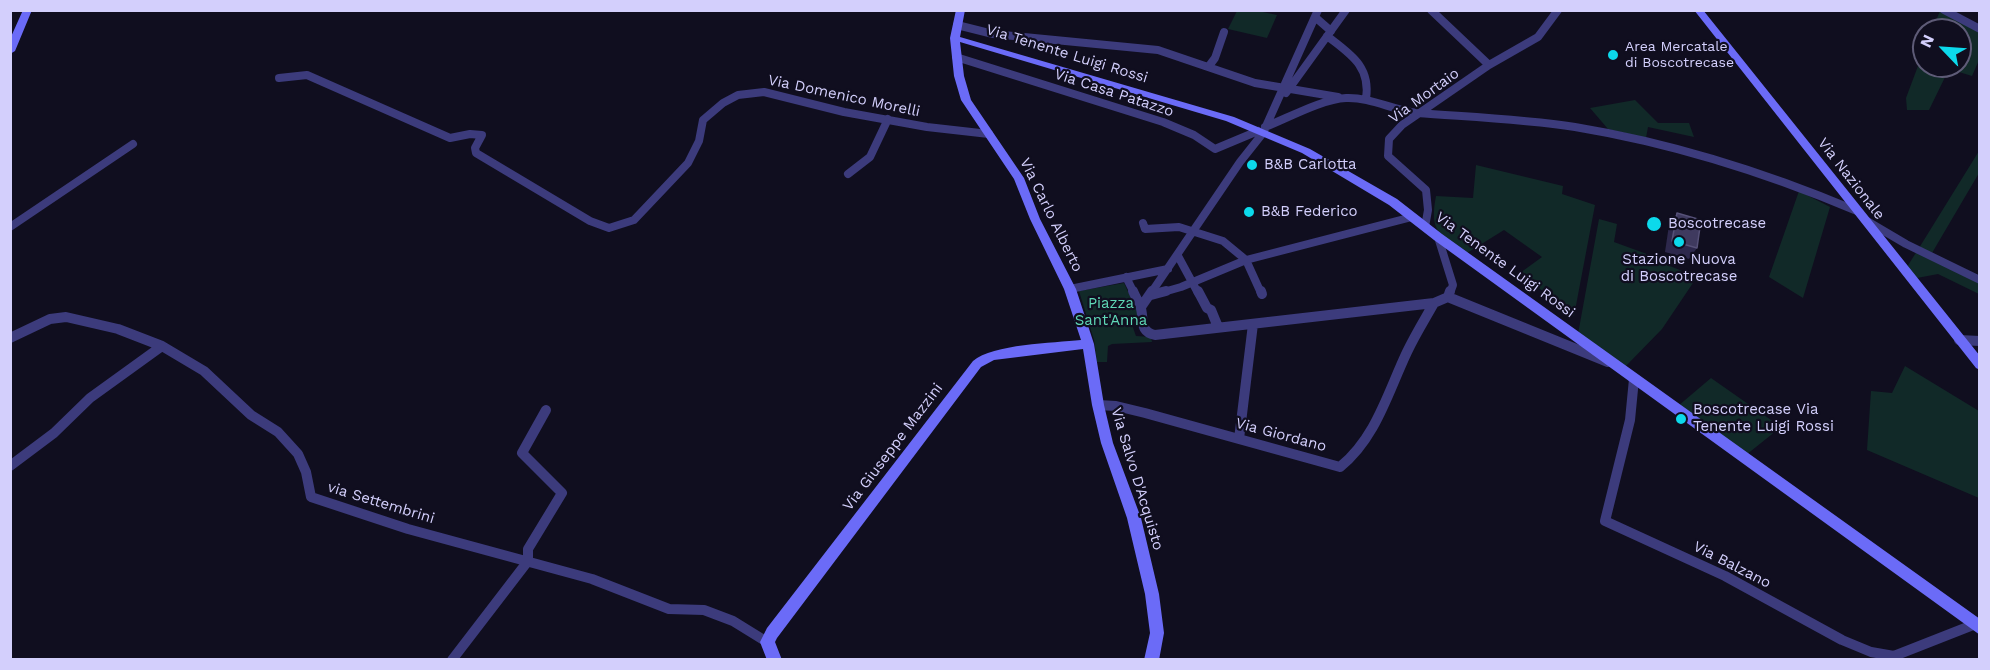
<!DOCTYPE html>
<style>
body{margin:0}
#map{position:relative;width:1990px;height:670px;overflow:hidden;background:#100e1f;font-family:"Work Sans",sans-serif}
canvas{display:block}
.frame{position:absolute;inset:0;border:12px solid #d3cffc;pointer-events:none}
.north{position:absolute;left:1912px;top:18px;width:60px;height:60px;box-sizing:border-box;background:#100e1f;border:2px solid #5e5b77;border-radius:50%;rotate:295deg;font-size:16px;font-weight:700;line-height:24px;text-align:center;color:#d3cffc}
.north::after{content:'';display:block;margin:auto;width:21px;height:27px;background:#0cd9eb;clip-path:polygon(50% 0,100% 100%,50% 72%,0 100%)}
</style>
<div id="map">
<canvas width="1990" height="670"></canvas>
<div class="frame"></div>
<div class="north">N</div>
</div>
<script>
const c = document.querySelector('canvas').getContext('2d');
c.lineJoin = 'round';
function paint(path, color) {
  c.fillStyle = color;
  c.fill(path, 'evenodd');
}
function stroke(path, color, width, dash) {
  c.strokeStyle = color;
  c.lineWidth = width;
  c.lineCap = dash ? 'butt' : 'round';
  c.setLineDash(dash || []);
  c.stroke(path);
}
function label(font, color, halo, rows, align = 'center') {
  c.font = font + ' "Work Sans",sans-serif';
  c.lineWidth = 4.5;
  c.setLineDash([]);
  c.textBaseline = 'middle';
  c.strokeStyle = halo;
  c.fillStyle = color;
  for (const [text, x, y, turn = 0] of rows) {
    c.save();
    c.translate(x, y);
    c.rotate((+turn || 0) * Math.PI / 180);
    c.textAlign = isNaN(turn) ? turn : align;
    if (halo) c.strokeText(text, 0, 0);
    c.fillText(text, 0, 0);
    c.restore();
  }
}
paint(new Path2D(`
 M1237,11h21l19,4 -10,23 -39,-9z
 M1940,11l39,20v29l-7,16 -23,-7 -20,41h-22l-1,-12 18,-48v16h36v-36h-28z
 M1635,100l23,23h31l5,14 -46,-10 -2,11 -38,-9 -18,-21z
 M1979,151v22l-47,80 -13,-5z
 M1476,165l87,21 -1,8 33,11 -21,111 -54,-43 22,-16 -38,-27 -37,23c-28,-20 -38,-20 -31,-57l37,2z
 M1799,191l31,16 -27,91 -34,-21z
 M1599,219l18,5 -3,18 41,15v3l42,17 -35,52 -38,39 -46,-34z
 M1917,251l62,31v12l-41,-20 -21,4 -10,-11z
 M1124,283l15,32 -7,10 4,11 15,1 1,5 -40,2 -4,2 -1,16h-10l-3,-22 -15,-49z
 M1905,366l74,45v87l-112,-48 4,-59 21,2z
 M1711,378l70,49 -35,28 -68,-49z`), '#112928');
stroke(new Path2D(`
 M1431,10l58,55
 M1944,10l36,19
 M1315,17l16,14
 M957,25l36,9 165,16 97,33 83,14
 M1327,36c23,18 44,30 39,63
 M956,57l207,65 31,13 21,14 43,-18
 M1209,66l6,-8 9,-26
 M279,78l28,-3 143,63 20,-4 12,1 -7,13 1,5 114,68 19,7 25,-8 54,-57 11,-22 4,-21 20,-17 15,-8 26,-3 80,20 83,15 62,7
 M1286,93l60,-83
 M1265,127c23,-9 57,-28 81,-29 25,-1 46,12 71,15 52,4 106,6 158,14 97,16 192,46 282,84
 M848,174l22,-17 18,-38
 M1867,221l39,23 74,36
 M1143,223l2,6 34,-2 44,14 23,19 15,33
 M10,227l123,-83
 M1425,227l3,-17 -2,-20 -38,-34 1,-17 13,-14 87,-60 49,-28 20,-27
 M1438,237l15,48 -3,8
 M1178,256l20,37
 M1126,277l8,16
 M1070,289l98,-20
 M1151,293l89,-131 23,-29 55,-123
 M1160,293l21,-6 65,-27 166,-43`), '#3c3b7c', 8);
stroke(new Path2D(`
 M1133,291c2,5 5,10 7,14 5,14 -2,26 15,30l279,-32 14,-6 2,-6
 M1198,291l9,17 4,2 7,17
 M1261,291l1,3
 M1151,295l15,-4
 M1448,297l160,65
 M1141,307l11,-16
 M10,338l40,-19 16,-2 52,12 44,17 42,25 47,44 27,17 20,22 8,18 5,25 97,32 184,50 77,30 35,1 29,11 34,21
 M1959,340l21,1
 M1634,379l-4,41 -25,101 120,55 117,64 29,12 23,4 84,-33
 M1098,405l18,1 29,7 195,54c36,-29 48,-75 67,-115 8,-17 18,-33 27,-49
 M1239,439l14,-115
 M10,466l44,-33 36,-35 72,-52
 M452,660l76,-99v-12l34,-56 -40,-40 24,-43`), '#3c3b7c', 10);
paint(new Path2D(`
 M23,10h9l-17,41 -5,3v-15z
 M956,10h9l-5,27 274,80 76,32 87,50 45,35 538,385v16l-546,-395 -45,-35 -87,-52 -76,-32 -266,-79 4,34 7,24 53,78 16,41 36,70 18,55 10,61 9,38 28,75 18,76 5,39 -5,27h-15l6,-27 -5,-39 -18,-76 -26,-75 -9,-38 -9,-56 -89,11 -13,7 -204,271 -2,4 7,18h-15l-7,-18 7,-14 206,-267c20,-17 80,-18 108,-21l-17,-51 -34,-70 -16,-40 -53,-79 -7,-24 -4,-38z
 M1694,10h9l277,346v14l-4,-2z`), '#6b6bf7');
paint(new Path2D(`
 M1677,213l20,35 -8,11 -24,-7 4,-27z`), '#2d284c');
const building = new Path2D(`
 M1677,213l24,7 -4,28 -25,-7z`);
paint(building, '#3f3a5f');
stroke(building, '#565178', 1.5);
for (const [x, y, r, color] of [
 [1613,55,6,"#0cd9eb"],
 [1252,165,6,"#0cd9eb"],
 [1249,212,6,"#0cd9eb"],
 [1654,224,8,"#0cd9eb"],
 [1679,242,6,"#0cd9eb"],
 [1681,419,6,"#0cd9eb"]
]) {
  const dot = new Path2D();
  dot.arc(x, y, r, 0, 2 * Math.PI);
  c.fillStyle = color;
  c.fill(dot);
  stroke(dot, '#100e1f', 2);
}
label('14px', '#d3cffc', '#100e1f', [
 ["Area Mercatale",1625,47],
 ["di Boscotrecase",1625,63]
], 'left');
label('15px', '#d3cffc', '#100e1f', [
 ["Via Tenente Luigi Rossi",1067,54,17],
 ["Via Casa Patazzo",1114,93,18],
 ["Via Domenico Morelli",844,96,12],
 ["Via Mortaio",1424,96,-36],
 ["Via Nazionale",1851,179,52],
 ["Via Carlo Alberto",1051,215,64],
 ["Via Tenente Luigi Rossi",1505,265,36],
 ["Via Giordano",1281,435,15],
 ["Via Giuseppe Mazzini",893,447,-53],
 ["Via Salvo D'Acquisto",1137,479,73],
 ["via Settembrini",381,503,17],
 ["Via Balzano",1732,565,27]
]);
label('15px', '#d3cffc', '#100e1f', [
 ["B&B Carlotta",1264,165],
 ["B&B Federico",1261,212],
 ["Boscotrecase",1668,224],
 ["Stazione Nuova",1679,260,"center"],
 ["di Boscotrecase",1679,277,"center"],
 ["Boscotrecase Via",1693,410],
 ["Tenente Luigi Rossi",1693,427]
], 'left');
label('15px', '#5fd8b7', '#100e1f', [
 ["Piazza",1111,304],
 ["Sant'Anna",1111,321]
]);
</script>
